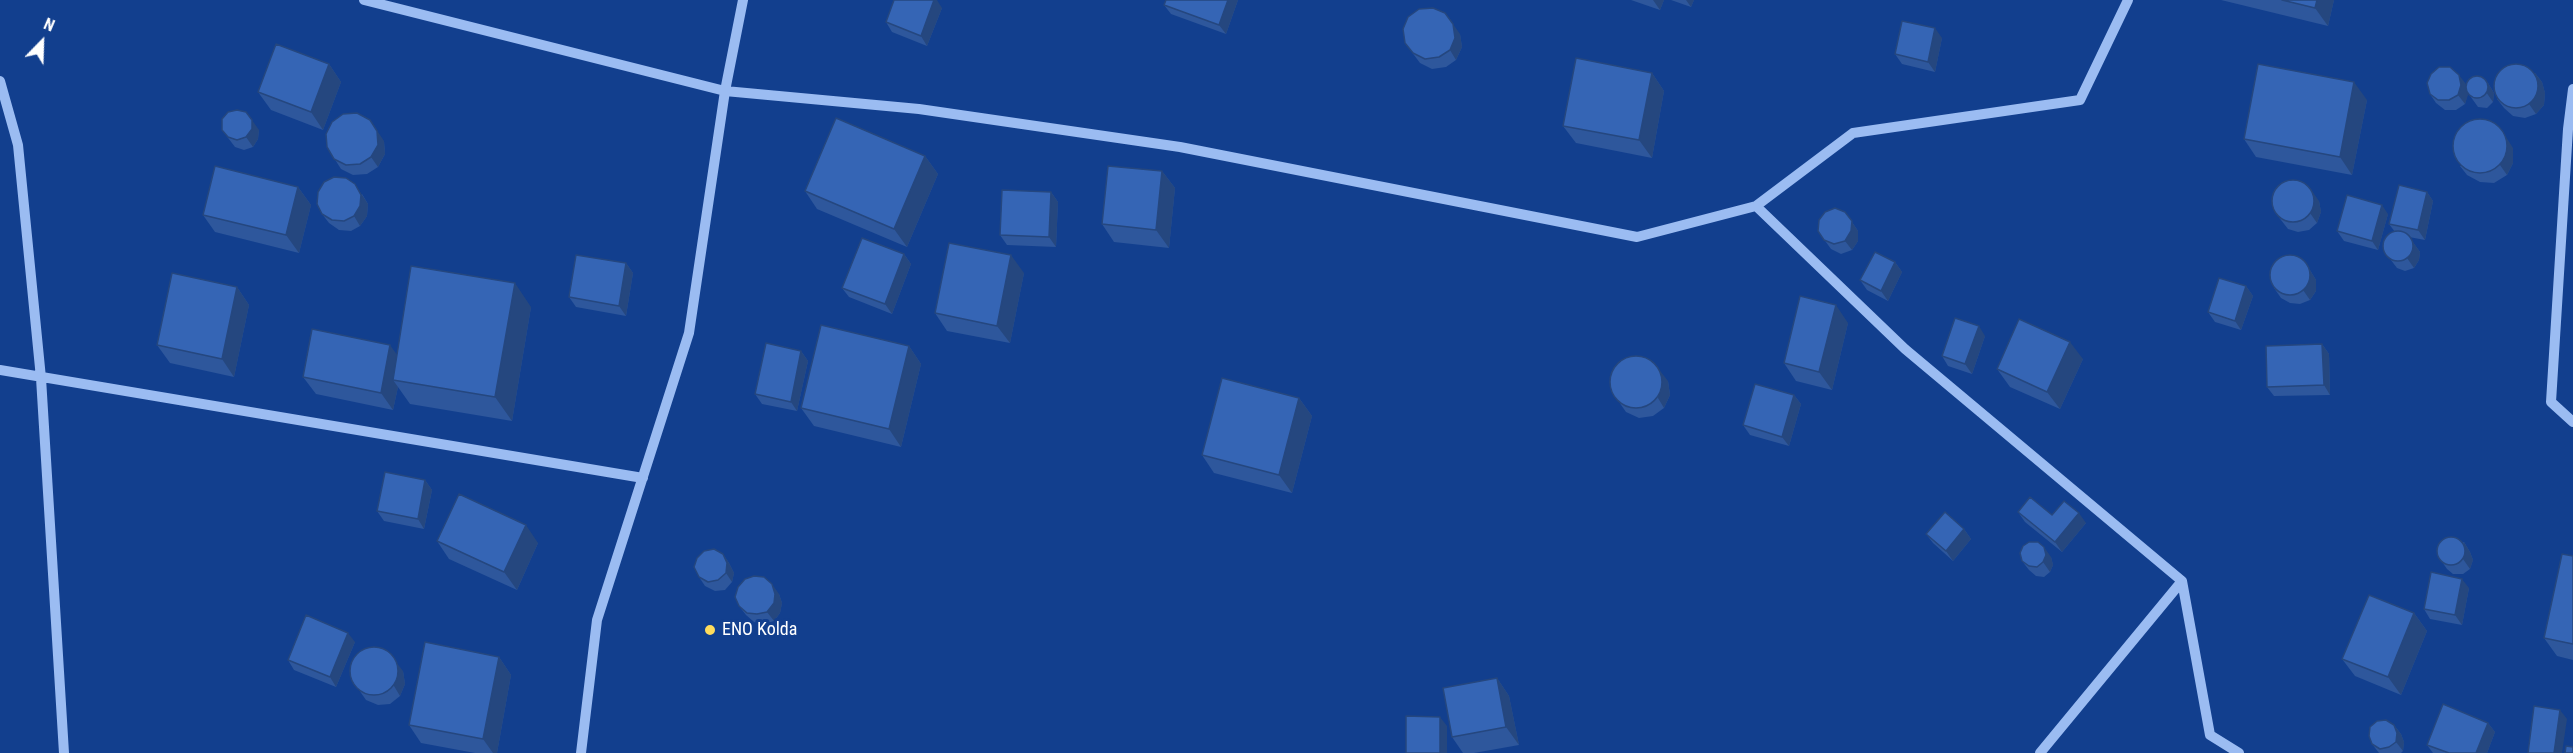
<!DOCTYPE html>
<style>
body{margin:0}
#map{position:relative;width:2573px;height:753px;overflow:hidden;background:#123f8e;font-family:"Roboto Condensed",sans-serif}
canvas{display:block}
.north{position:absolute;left:12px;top:12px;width:60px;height:60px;-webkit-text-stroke:4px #123f8e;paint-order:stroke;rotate:23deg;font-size:16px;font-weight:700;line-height:24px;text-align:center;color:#fff}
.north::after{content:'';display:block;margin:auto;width:21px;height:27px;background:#fff;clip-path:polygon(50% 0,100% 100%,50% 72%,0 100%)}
</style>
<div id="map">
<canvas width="2573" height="753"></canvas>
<div class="north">N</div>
</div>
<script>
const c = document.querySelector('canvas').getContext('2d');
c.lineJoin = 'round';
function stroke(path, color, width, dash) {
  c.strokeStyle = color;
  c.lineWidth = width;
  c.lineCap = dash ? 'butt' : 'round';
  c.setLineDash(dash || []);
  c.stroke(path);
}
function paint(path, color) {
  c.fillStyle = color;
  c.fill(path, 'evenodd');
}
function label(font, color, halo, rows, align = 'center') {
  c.font = font + ' "Roboto Condensed",sans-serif';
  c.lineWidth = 6;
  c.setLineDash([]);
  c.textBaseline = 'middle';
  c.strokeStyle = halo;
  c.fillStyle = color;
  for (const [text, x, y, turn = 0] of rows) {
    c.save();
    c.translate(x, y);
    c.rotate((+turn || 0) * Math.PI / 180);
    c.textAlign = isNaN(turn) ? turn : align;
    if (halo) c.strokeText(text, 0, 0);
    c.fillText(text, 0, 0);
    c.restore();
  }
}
stroke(new Path2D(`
 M364,0l361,91 194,18 261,38 457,90 119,-31 149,143 277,232 28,154 29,18
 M0,81l18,64 23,233 23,375
 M2573,89l-5,40 -17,273 22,20
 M1756,206l97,-73 227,-33 48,-100
 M0,370l643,108
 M581,753l16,-133 92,-287 36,-242 18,-91
 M2040,753l142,-172`), '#9bbcf2', 10);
paint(new Path2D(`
 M1238,0l-12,34 -55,-20 -7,-9z
 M1631,0h33l-4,10z
 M1671,0h23l-3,7z
 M2221,0h113l-6,26z
 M942,8l-15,38 -35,-14 -6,-10z
 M1460,34l2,13 -6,13 -10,7 -14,2 -12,-6 -15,-20z
 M1942,38l-7,34 -33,-8 -7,-10z
 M329,64l12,18 -18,48 -52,-20 -13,-18z
 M1652,73l12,18 -12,67 -76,-15 -13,-17z
 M2535,73l7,9 3,11 -1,12 -8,9 -11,4 -12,-2 -9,-8 -7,-9z
 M2488,83l6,10 -1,9 -6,6 -9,-1 -10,-14 -3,11 -9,6h-11l-9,-7 -6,-9 36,-10v2z
 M2367,100l-15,75 -96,-18 -12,-18z
 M222,130h37l-1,9 -5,8 -9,3 -9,-3z
 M384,141l1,13 -7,13 -11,7 -14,1 -12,-6 -14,-22z
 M2513,148v15l-6,12 -13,8 -14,-1 -13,-7 -7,-9z
 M925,156l13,18 -31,73 -90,-38 -12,-18z
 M1162,171l13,17 -6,60 -55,-6 -12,-18z
 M298,187l13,18 -12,48 -84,-21 -12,-17z
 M1051,192l7,10 -2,45 -49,-2 -7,-10z
 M2427,192l6,9 -8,39 -16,-3 11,15 -1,8 -5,8 -9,3 -8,-3 -13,-17 11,-19 -6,-8z
 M362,194l6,10 -1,12 -7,10 -9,5 -12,-1 -10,-7 -7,-9z
 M2319,201l2,11 -4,11 -8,7 -11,2 -10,-3 -14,-18z
 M2388,214l-10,36 -34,-9 -7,-10z
 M1852,222l6,9v10l-6,9 -11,4 -10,-5 -13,-18z
 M904,254l7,10 -19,50 -43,-17 -7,-9z
 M1895,262l7,10 -14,29 -21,-11 -7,-10z
 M2305,262l11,18v11l-6,9 -10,4 -10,-1 -9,-5 -7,-10z
 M626,263l7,10 -7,43 -50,-9 -7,-10z
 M1024,273l-14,70 -63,-12 -12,-18z
 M2246,286l7,10 -12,34 -26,-8 -7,-10z
 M237,287l12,18 -15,72 -64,-14 -13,-18z
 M531,307l-19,114 -102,-17 -12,-17 -5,23 -77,-16 -13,-17 94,-22z
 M1848,323l-16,67 -36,-9 -12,-18z
 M1985,336l-13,38 -24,-8 -6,-10z
 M2322,344l7,10 1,41 -56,1 -7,-9z
 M909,346l12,18 -20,83 -87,-21 -13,-18z
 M801,351l7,10 -11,50 -35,-7 -7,-10z
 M2083,359l-23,50 -50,-22 -13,-18z
 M1668,381l2,14 -6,13 -11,8 -14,2 -13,-6 -14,-20z
 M1794,395l7,9 -12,42 -39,-11 -7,-10z
 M1299,398l13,18 -20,77 -78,-20 -12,-18z
 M425,480l7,10 -8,39 -40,-8 -7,-10z
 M2018,512l34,3 34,8 -24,29 -37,-30z
 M1964,529l7,10 -18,22 -20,-18 -7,-9z
 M437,541l101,2 -21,47 -68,-31z
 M2464,542l6,10 3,8 -3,9 -7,5h-10l-6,-5 -7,-10z
 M723,554l6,9 5,10 -2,9 -7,8 -10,1 -10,-5 -6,-9z
 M2573,556v104l-16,-4 -13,-18z
 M2051,557l2,8 -3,7 -6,5 -8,-1 -7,-6 -7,-9z
 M2469,588l-7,37 -32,-6 -6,-10z
 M779,594l3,9 -2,10 -6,8 -10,3 -10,-2 -8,-7 -7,-9z
 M2414,613l13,18 -26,64 -46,-19 -13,-17z
 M355,642l-19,45 -42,-17 -6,-10z
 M499,657l12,18 -14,78h-22l-54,-10 -12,-18z
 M403,671l2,13 -5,12 -10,8 -12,1 -12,-5 -14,-20z
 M1497,678l12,18 10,49 -45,8h-11l-11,-16z
 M2488,723l7,9 -8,21h-54l-6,-8z
 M2394,725l7,9 3,8 -1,9 -2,2h-22l-7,-9z`), '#2e579c');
paint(new Path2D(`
 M934,0h3l5,8 -15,38 -6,-10z
 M1228,0h10l-12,34 -7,-9z
 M1653,0h11l-4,10z
 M1686,0h8l-3,7z
 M2317,0h17l-6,26 -13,-18z
 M1453,24l7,10 2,13 -6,13 -6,-10z
 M1935,28l7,10 -7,34 -7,-10z
 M329,64l12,18 -18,48 -12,-18z
 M1652,73l12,18 -12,67 -13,-18z
 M2535,73l7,9 3,11 -1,12 -8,9 -7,-10z
 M2459,75l7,9 2,11 -3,9 -7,-9z
 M2354,82l13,18 -15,75 -12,-18z
 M2488,83l6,10 -1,9 -7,-10z
 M252,120l7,10 -1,9 -5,8 -7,-10z
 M370,120l14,21 1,13 -7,13 -7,-10z
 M2499,126l14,22v15l-6,12 -7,-10z
 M925,156l13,18 -31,73 -13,-18z
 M1162,171l13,17 -6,60 -13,-18z
 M355,184l13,20 -1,12 -7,10 -6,-10z
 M298,187l13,18 -12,48 -13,-18z
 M2312,191l7,10 2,11 -4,11 -7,-10z
 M1051,192l7,10 -2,45 -7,-10z
 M2427,192l6,9 -8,39 -7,-10z
 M2382,205l6,9 -10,36 -6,-9z
 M1845,212l13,19v10l-6,9 -7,-9z
 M2413,242l7,10 -1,8 -5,8 -7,-10z
 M904,254l7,10 -19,50 -7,-10z
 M1011,255l13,18 -14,70 -13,-17z
 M1895,262l7,10 -14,29 -7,-10z
 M2305,262l11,18v11l-6,9 -7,-10z
 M626,263l7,10 -7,43 -7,-10z
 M515,283l16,24 -19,114 -17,-24z
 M2246,286l7,10 -12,34 -6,-9z
 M237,287l12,18 -15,72 -12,-18z
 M1836,305l12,18 -16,67 -13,-18z
 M1979,326l6,10 -13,38 -7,-10z
 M2070,342l13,17 -23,50 -13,-17z
 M2322,344l7,10 1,41 -6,-10z
 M390,345l13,18 -10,17 5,7 -5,23 -12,-17z
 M909,346l12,18 -20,83 -12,-18z
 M801,351l7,10 -11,50 -6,-9z
 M1661,372l7,9 2,14 -6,13 -6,-10z
 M1794,395l7,9 -12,42 -7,-9z
 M1299,398l13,18 -20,77 -13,-18z
 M425,480l7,10 -8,39 -6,-10z
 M2079,513l7,10 -24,29 -7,-10z
 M526,525l12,18 -21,47 -13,-18z
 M1964,529l7,10 -18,22 -7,-10z
 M2464,542l6,10 3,8 -3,9 -7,-10z
 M2044,547l7,10 2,8 -3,7 -7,-10z
 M723,554l6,9 5,10 -2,9 -6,-9z
 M2462,579l7,9 -7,37 -7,-10z
 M772,584l7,10 3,9 -2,10 -6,8 -7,-9z
 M2414,613l13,18 -26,64 -13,-18z
 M348,633l7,9 -19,45 -6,-10z
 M499,657l12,18 -14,78h-4l-10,-14z
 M396,662l7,9 2,13 -5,12 -6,-10z
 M1497,678l12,18 10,49 -13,-18z
 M2560,710l7,9 -5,34h-8z
 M1440,717l7,9v27h-7z
 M2488,723l7,9 -8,21h-11z
 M2394,725l7,9 3,8 -1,9 -7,-9z`), '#25477f');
const building = new Path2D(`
 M894,0h40l-13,36 -35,-14z
 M1166,0h62l-9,25 -55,-20z
 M2282,0h35l-2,8z
 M1433,8l12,5 8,11 2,14 -5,12 -11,7 -14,2 -12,-6 -8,-10 -2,-14 5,-12 11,-8z
 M1902,21l33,7 -7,34 -33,-8z
 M276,44l53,20 -18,48 -53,-20z
 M1576,58l76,15 -13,67 -76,-14z
 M2494 86a22 22 0 1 1 44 0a22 22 0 1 1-44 0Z
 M2258,64l96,18 -14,75 -96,-18z
 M2439,67h11l9,8 2,10 -3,10 -9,5h-11l-8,-6 -3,-11 4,-9z
 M2466 87a11 11 0 1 1 22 0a11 11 0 1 1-22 0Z
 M237,110l9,2 6,8v9l-6,8 -9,3 -9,-3 -6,-7v-11l6,-7z
 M357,113l13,7 7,11 1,14 -7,12 -11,7 -14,1 -12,-6 -7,-12 -1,-13 6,-12 11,-8z
 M836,118l89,38 -31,73 -89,-38z
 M2453 146a27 27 0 1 1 54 0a27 27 0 1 1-54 0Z
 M215,166l83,21 -12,48 -83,-20z
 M1108,166l54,5 -6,59 -54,-6z
 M334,177l12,1 9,6 6,11 -1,11 -6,10 -10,5 -12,-1 -10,-6 -5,-10 1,-12 6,-10z
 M2272 201a21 21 0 1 1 42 0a21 21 0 1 1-42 0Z
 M2399,185l28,7 -9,38 -29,-6z
 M1002,190l49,2 -2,45 -49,-2z
 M2347,195l35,10 -10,36 -35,-10z
 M1835,208l10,4 7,9 -1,10 -6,10 -11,3 -10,-4 -6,-9 1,-11 6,-8z
 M2383 246a15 15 0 1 1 30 0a15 15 0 1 1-30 0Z
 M862,238l42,16 -19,50 -43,-16z
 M949,243l62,12 -14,71 -62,-13z
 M1875,252l20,10 -14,29 -21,-11z
 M576,255l50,8 -7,43 -50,-9z
 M2270 275a20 20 0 1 1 40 0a20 20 0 1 1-40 0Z
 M411,266l104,17 -20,114 -102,-17z
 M172,273l65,14 -15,72 -65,-14z
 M2219,278l27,8 -11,35 -27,-9z
 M1800,296l36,9 -17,67 -35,-9z
 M1955,318l24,8 -14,38 -23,-8z
 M2019,319l51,23 -23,50 -50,-23z
 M821,325l88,21 -20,83 -88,-21z
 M312,329l78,16 -9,48 -78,-16z
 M766,343l35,8 -10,51 -36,-8z
 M2322,344l2,41 -57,2 -1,-41z
 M1610 382a26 26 0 1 1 52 0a26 26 0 1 1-52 0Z
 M1222,378l77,20 -20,77 -77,-20z
 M1755,384l39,11 -12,42 -39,-12z
 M385,472l40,8 -7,39 -41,-8z
 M459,494l67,31 -22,47 -67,-31z
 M2030,497l22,18 12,-14 15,12 -24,29 -37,-30z
 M1945,512l19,17 -18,22 -20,-17z
 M2437 551a14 14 0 1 1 28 0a14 14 0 1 1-28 0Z
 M2029,542h9l6,5 2,8 -3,7 -6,5 -8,-1 -7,-5 -2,-8 3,-7z
 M714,549l9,5 4,9 -1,10 -8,7 -10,2 -9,-5 -5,-10 3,-9 7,-7z
 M2562,554l11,2v88l-29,-6z
 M2431,572l31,7 -7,36 -31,-6z
 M754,576l10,1 8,7 3,10 -1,9 -7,9 -10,2 -10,-1 -8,-7 -4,-9 3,-10 7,-8z
 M2369,595l45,18 -26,64 -46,-18z
 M306,615l42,18 -18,44 -42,-17z
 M425,642l74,15 -16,82 -74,-14z
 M350 671a24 24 0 1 1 48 0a24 24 0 1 1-48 0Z
 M1497,678l9,49 -54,10 -9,-49z
 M2443,704l45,19 -12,30h-27l-22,-8z
 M2534,706l26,4 -6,43h-26z
 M1406,716l34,1v36h-34z
 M2386,720l8,5 3,8 -1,9 -7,5 -9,2 -8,-5 -3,-8 1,-9 7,-6z
 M2566,746l7,1v6h-8z`);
paint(building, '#3565b5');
stroke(building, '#25477f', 1.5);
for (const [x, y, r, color] of [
 [710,630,6,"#ffdc5c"]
]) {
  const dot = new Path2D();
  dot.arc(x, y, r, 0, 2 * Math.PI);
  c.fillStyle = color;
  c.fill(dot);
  stroke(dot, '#123f8e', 2);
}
label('18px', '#fff', '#123f8e', [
 ["ENO Kolda",722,630]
], 'left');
</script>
